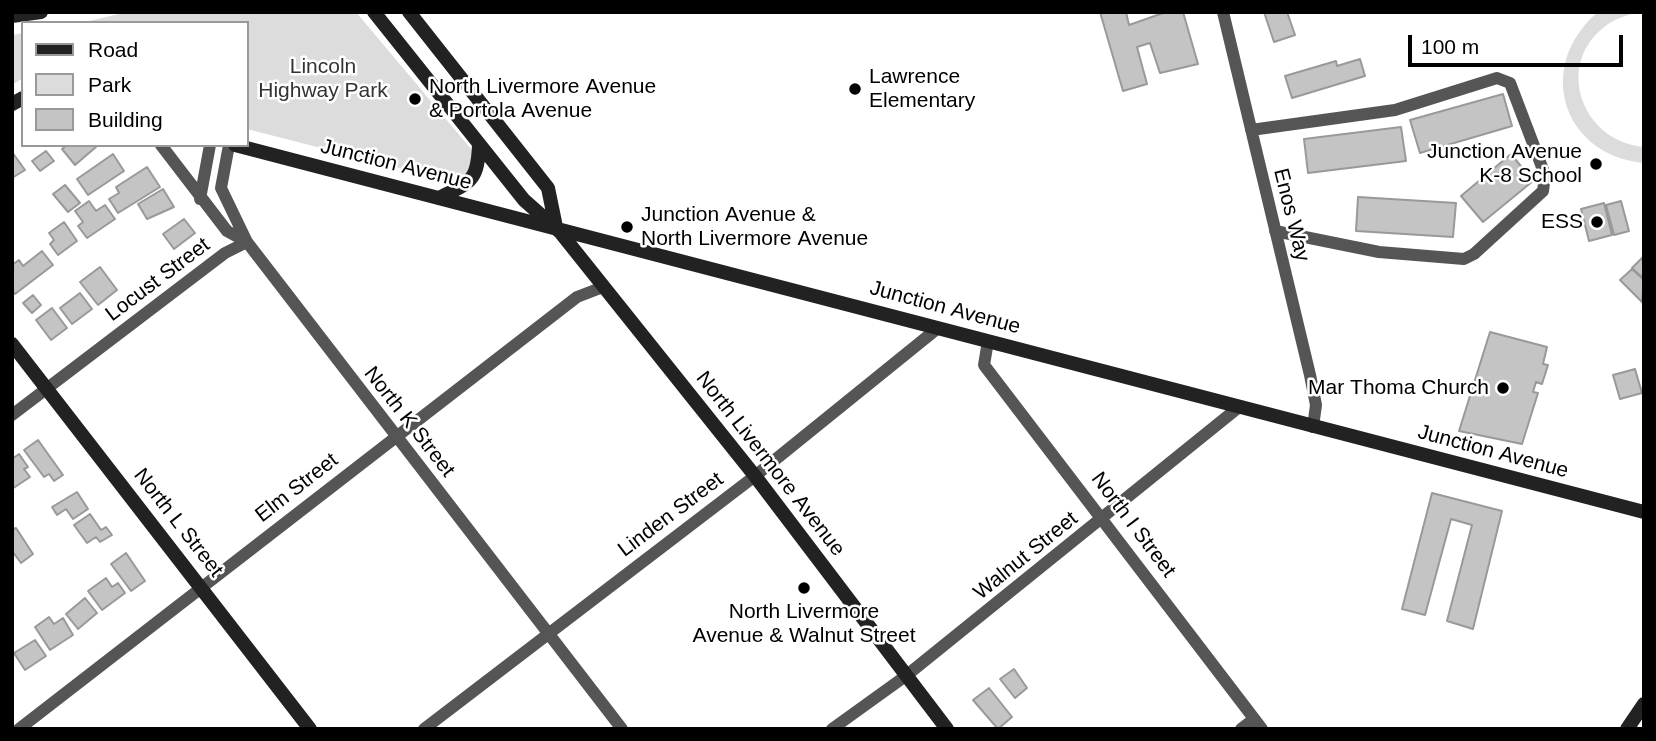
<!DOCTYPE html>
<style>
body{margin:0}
#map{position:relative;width:1656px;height:741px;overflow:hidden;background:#fff;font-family:Helvetica,sans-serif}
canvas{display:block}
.frame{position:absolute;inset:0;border:14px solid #000;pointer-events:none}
.legend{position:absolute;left:21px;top:21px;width:228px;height:126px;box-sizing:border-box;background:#fff;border:2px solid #999;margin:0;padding:9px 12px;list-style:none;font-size:21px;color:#000}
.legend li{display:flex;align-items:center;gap:14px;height:35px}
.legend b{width:35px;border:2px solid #999}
.scale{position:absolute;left:1408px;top:35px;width:215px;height:32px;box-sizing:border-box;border:4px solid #000;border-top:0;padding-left:9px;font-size:21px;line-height:24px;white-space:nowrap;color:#000;-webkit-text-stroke:5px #fff;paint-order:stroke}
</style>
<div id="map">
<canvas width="1656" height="741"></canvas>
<div class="frame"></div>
<ul class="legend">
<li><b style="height:9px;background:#222"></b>Road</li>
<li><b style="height:19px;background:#dcdcdc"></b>Park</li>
<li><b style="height:19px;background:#c4c4c4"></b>Building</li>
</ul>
<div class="scale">100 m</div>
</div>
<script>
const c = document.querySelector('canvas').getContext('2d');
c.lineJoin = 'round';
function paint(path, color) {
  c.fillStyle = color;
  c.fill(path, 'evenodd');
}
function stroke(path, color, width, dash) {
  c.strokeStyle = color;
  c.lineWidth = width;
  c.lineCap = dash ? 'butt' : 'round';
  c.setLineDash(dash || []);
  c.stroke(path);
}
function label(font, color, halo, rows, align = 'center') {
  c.font = font + ' Helvetica,sans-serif';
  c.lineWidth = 5;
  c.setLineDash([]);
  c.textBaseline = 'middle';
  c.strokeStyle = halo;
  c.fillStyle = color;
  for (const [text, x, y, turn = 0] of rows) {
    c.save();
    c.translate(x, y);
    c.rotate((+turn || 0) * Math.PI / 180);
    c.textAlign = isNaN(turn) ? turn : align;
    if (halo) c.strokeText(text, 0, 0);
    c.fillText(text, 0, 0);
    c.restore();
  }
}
paint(new Path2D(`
 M128,12h228l126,150 -10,25 -225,-58v-106h-167z
 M1598,12h39c-12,4 -24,7 -34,16 -49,40 -19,114 41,119v16c-83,-8 -109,-98 -46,-151z
 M23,33v45l-11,7v-50z`), '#dcdcdc');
const building = new Path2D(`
 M1100,12h26l3,13 37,-13h17l15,52 -38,9 -10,-30 -13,4 10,37 -24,7z
 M1264,12h23l8,23 -21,7z
 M1360,59l5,17 -73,22 -7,-22 51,-15 1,5z
 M1503,94l9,32 -92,27 -10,-33z
 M1401,127l5,34 -98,12 -4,-34z
 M67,145h28l1,2 -21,18 -13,-16z
 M46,151l8,10 -14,10 -8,-10z
 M12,152l13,18 -13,8z
 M113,154l11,17 -36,24 -11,-16z
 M1511,154l22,27 -50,41 -22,-26z
 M147,167l13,20 -42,26 -9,-14 10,-6 -3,-6z
 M65,185l15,18 -12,9 -15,-18z
 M163,189l11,18 -27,12 -9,-15z
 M1358,197l98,6 -3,34 -97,-6z
 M89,201l7,10 9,-6 10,14 -28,19 -9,-12 5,-4 -8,-11z
 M1621,201l8,30 -15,4 -8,-30z
 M1604,203l8,32 -23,6 -8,-32z
 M184,219l11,14 -21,16 -11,-15z
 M64,222l13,19 -19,14 -8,-11 4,-4 -5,-7z
 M42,251l11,14 -38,29 -3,-4v-25l7,-5 4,6z
 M1644,256v23l-12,-11z
 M100,267l17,23 -19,15 -18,-23z
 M1632,269l12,11 -2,22 -22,-22z
 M80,293l12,16 -20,15 -12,-16z
 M33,295l8,10 -9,8 -9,-10z
 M52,308l15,20 -16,12 -15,-20z
 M1490,332l57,15 -4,17 5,1 -6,19 -6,-2 -3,10 5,1 -16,51 -63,-13z
 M1635,369l7,24 -22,6 -7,-24z
 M38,440l25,35 -9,6 -5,-7 -5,3 -20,-27z
 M19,454l9,13 -4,2 6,8 -18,12v-30z
 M77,492l11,17 -15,10 -7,-10 -9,6 -5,-8z
 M1432,493l70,18 -29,118 -26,-8 25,-96 -21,-6 -26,96 -23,-6z
 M90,514l11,16 5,-3 6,8 -12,7 -4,-5 -9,6 -13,-18z
 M16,528l17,26 -12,9 -9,-12v-21z
 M126,553l19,28 -14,10 -20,-27z
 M106,578l6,9 6,-4 7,10 -23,17 -14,-19z
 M85,598l12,15 -19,16 -12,-15z
 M49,617l5,7 9,-6 10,17 -23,15 -15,-23z
 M35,640l11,16 -21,14 -11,-17z
 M1014,669l13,19 -12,10 -15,-19z
 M989,688l23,29 -14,12 -25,-29z`);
paint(building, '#c4c4c4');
stroke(building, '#999', 2);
stroke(new Path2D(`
 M1223,12l87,363 6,30 -3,22
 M1251,130l144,-20 102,-32 13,5 35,92 -2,16 -69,63 -10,5 -85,-7 -104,-21
 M161,145l66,86 20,11 375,487
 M229,145l-8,43 26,54
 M200,199l10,-54
 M988,341l-4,24 278,364
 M12,415l213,-162 22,-11
 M19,729l558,-432 26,-10
 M424,729l331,-253 183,-148
 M832,729l75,-54 332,-268
 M1241,729l13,-10`), '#555', 12);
stroke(new Path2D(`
 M374,12l150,188 36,32 195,244 192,253
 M409,12l139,176 8,39
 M12,16l29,-4
 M12,104l11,-6
 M235,145l1409,367
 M439,198c32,-16 39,-17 40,-54
 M12,344l298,385
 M1627,729l17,-25`), '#222', 14);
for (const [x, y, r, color] of [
 [855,89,7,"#000"],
 [415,99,7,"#000"],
 [1596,164,7,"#000"],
 [1597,222,7,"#000"],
 [627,227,7,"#000"],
 [1503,388,7,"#000"],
 [804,588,7,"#000"]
]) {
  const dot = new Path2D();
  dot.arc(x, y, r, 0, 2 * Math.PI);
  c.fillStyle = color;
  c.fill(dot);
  stroke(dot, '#fff', 2.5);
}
label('21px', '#333', '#fff', [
 ["Lincoln",323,67],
 ["Highway Park",323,91]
]);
label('21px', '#000', '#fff', [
 ["Lawrence",869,77],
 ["Elementary",869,101],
 ["North Livermore Avenue",429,87],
 ["& Portola Avenue",429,111],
 ["Junction Avenue",1582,152,"right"],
 ["K-8 School",1582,176,"right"],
 ["Junction Avenue &",641,215],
 ["North Livermore Avenue",641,239],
 ["ESS",1583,222,"right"],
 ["Mar Thoma Church",1489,388,"right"],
 ["North Livermore",804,612,"center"],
 ["Avenue & Walnut Street",804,636,"center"]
], 'left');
label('21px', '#000', '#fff', [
 ["Junction Avenue",396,165,14],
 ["Enos Way",1291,215,76],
 ["Locust Street",158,280,-37],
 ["Junction Avenue",945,308,15],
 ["North K Street",409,422,52],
 ["Junction Avenue",1493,452,15],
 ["North Livermore Avenue",770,464,52],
 ["Elm Street",297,488,-38],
 ["Linden Street",671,515,-37],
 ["North L Street",178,523,52],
 ["North I Street",1133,525,53],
 ["Walnut Street",1026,556,-39]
]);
</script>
